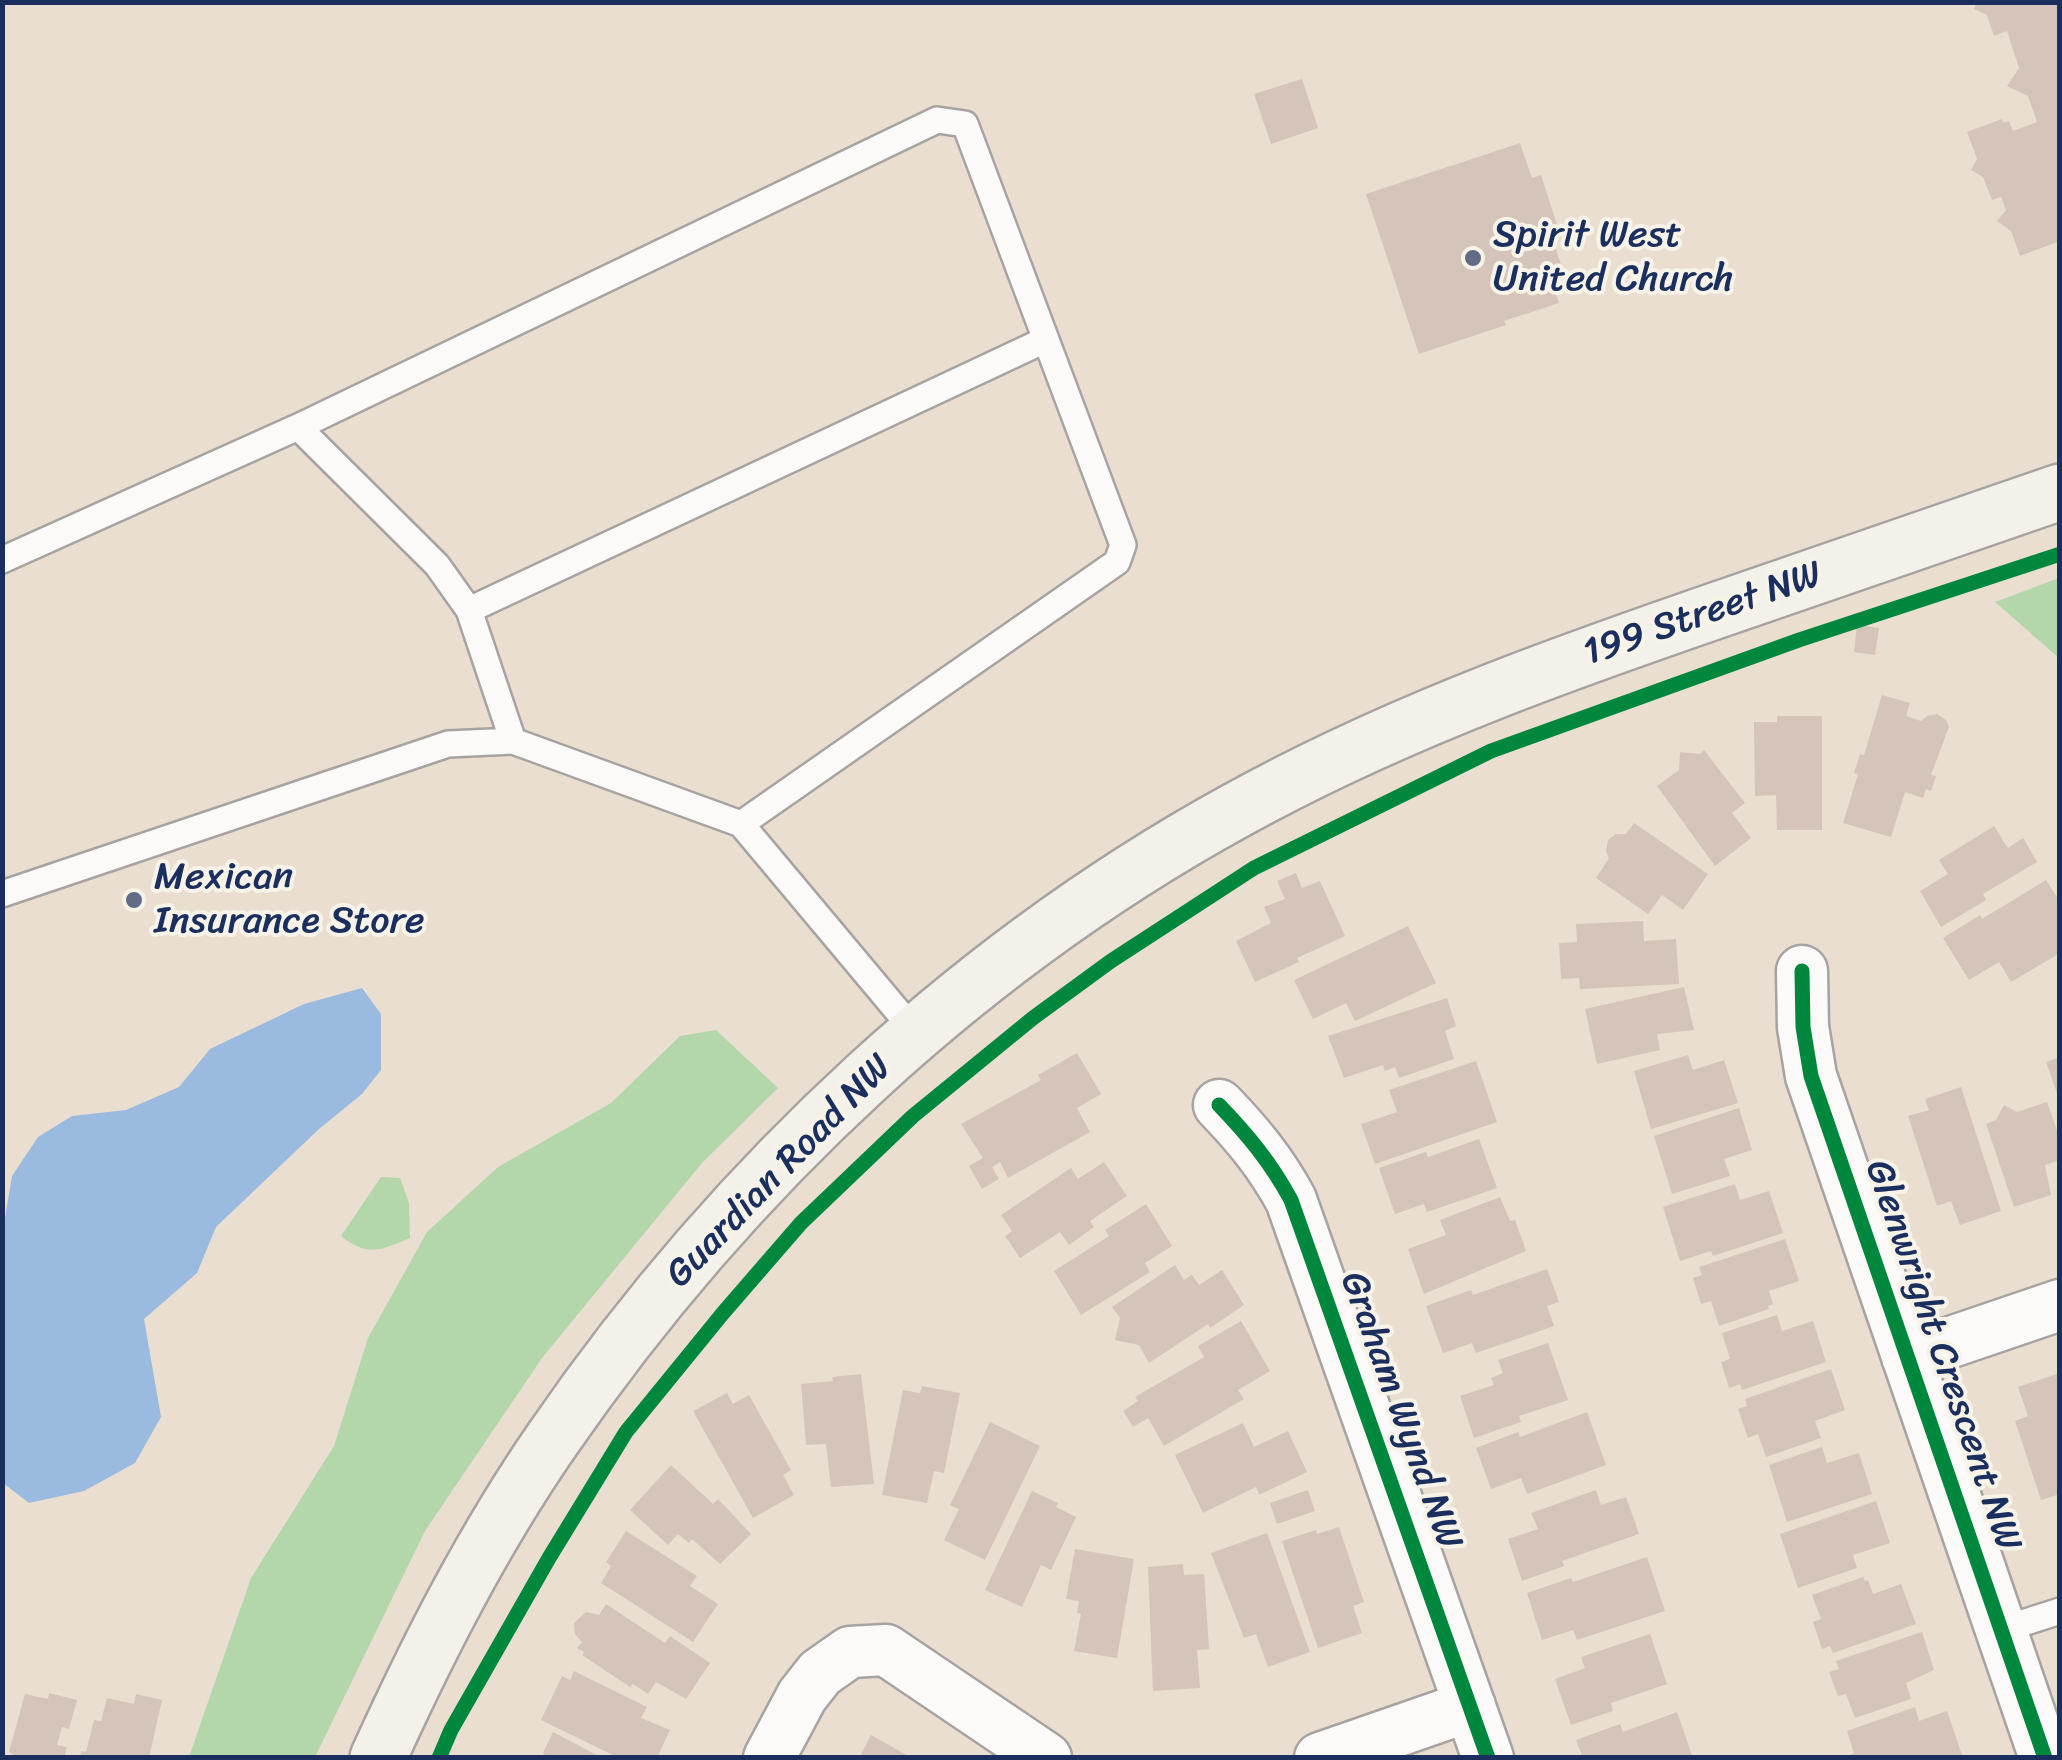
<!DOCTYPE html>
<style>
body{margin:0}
#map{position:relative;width:2062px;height:1760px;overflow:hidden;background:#eaded0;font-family:Sriracha,sans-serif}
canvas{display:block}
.frame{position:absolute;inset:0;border:5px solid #1b2f5e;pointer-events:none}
</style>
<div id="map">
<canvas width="2062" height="1760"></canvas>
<div class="frame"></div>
</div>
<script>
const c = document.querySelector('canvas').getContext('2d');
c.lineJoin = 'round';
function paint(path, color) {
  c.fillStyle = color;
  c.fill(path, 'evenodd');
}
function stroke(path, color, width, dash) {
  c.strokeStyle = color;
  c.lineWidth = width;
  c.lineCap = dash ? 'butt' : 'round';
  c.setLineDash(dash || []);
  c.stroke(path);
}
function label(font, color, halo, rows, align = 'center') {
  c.font = font + ' Sriracha,sans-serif';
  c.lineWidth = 8;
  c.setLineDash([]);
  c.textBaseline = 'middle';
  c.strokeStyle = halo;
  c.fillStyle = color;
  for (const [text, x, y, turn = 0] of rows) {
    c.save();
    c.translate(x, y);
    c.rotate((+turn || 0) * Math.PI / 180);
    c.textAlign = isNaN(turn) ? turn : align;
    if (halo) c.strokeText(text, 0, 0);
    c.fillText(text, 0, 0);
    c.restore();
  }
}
paint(new Path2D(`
 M2059,578h1l-1,80 -64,-56z
 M716,1030l62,58 -76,75 -160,195 -117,173 -110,226h-126l62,-179 83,-132 34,-108 59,-106 71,-65 113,-64 69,-67z
 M381,1177l19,1 9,25 1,35c-31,13 -42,19 -69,-2z`), '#b4d6ab');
paint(new Path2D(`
 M362,988l19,26v56l-19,24 -43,35 -103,98 -19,46 -53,46 17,98 -26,46 -51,28 -55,12 -26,-20v-253l9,-54 26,-39 34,-21 54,-6 53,-23 31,-38 94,-45z`), '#9abbdf');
paint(new Path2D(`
 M1977,2h83v239l-40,15 -9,-25 -14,-10 9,-11 -5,-13 -9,3 -9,-23 -12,-7 6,-11 -10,-27 35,-13 1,4 6,-2 4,10 24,-9 -9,-26 -21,-10 12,-18 -12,-37 -13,5 -7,-21 -13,-6z
 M1302,79l16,49 -47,16 -17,-50z
 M1520,143l12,35 9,-3 20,62 -8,3 12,37 -13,5 7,21 -55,18 2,4 -87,29 -53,-160z
 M1857,625l22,3 -4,27 -21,-3z
 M1882,695l28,8 -4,13 15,5 6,-5 10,-2 9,6 3,7 -18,48 5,1 -5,15 -5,-2 -3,9 -18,-6 -14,45 -48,-14 15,-49 -4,-1 6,-19 4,1z
 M1777,716h45v114h-45l-1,-35 -21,1 -1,-74h23z
 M1704,750l41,53 -13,10 19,25 -36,28 -58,-80 22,-16 1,-18 20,2z
 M1634,823l74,51 -25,36 -21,-15 -14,19 -52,-36 13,-20 -3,-6 2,-12 8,-6h10z
 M1994,826l14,22 15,-10 14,24 -54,32 3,6 -45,27 -21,-36 28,-17 -9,-14z
 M1296,873l6,15 18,-7 25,55 -48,22 2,4 -44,20 -19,-41 35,-18 -7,-16 21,-8 -8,-18z
 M2046,880l14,22v51l-49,29 -12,-20 -30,18 -26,-42 37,-23 2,4z
 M1643,921l1,20 32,-2 3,45 -99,5 -1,-11 -18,1 -2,-36 18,-1 -1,-18z
 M1408,926l28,57 -81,38 -9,-18 -33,16 -19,-39z
 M1684,987l10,43 -37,4 3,16 -63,14 -12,-55z
 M1447,998l9,28 -11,5 9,28 -55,19 -4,-11 -10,4 -2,-6 -39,13 -16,-42z
 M1077,1053l24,41 -24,14 13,24 -82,46 -8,-16 -8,5 7,12 -17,10 -13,-23 14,-8 -22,-34 80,-44 -3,-5z
 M1688,1055l5,15 31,-10 14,43 -87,26 -17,-58z
 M2060,1057v42h-1l-13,-37z
 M1476,1061l21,61 -122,42 -14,-40 36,-12 -8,-22z
 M1961,1087l40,124 -41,14 -9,-24 -14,5 -29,-90 21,-6 -4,-11z
 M2047,1102l13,37v21l-15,5 6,30 -37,12 -28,-83 10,-4 8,-15 13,7z
 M1739,1108l13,42 -28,9 6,17 -58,18 -18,-58z
 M1479,1139l18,49 -70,24 -3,-8 -29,10 -16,-46 47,-16 2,5z
 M1104,1162l23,34 -37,25 4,6 -25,18 -9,-13 -40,26 -15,-22 7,-5 -11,-16 70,-47 7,11z
 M1735,1184l5,16 29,-9 14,42 -70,23 -2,-5 -31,10 -17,-54z
 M1500,1197l10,24 5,-1 11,31 -102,43 -16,-45 38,-14 -6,-15z
 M1146,1204l26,42 -27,17 5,9 -69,43 -27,-44 55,-35 -4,-6z
 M1785,1239l14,42 -30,10 4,13 -5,2 1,3 -50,17 -8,-25 -10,3 -8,-26 9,-3 -3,-8z
 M1175,1265l9,15 8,-5 7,10 23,-15 22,35 -34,23 -2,-4 -59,39 -10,-18 -24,-5 5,-22 -8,-11z
 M1547,1269l12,33 -12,4 7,20 -78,27 -4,-10 -29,10 -17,-47 45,-16 2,5z
 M1777,1315l5,16 31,-10 13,41 -84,28 -2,-6 -11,4 -8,-26 9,-3 -8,-26z
 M1241,1321l29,50 -32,19 6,9 -80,47 -16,-28 -15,9 -10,-16 15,-10 -3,-4 69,-40 -6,-11z
 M1548,1343l20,57 -49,16 2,6 -47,16 -14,-42 34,-11 -3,-7 12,-5 -5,-13z
 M1831,1369l14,41 -30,11 6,17 -55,19 -8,-23 -10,4 -10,-29 9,-3 -2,-7z
 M2060,1373v121l-19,6 -26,-79 13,-5 -10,-29z
 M861,1374l13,110 -43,3 -5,-43 -20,1 -5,-61 32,-3 -1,-4z
 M922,1386l38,7 -16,80 -10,-2 -7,32 -45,-8 21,-105 17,3z
 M727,1393l6,11 16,-9 42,75 -8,5 11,20 -41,23 -60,-107z
 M1587,1412l19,53 -79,29 -6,-16 -30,11 -15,-41 42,-16 2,5z
 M990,1422l50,24 -55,114 -41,-20 15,-31 -9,-4z
 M1243,1423l11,24 34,-16 19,41 -48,23 -3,-8 -53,26 -28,-58z
 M1822,1447l5,16 32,-10 13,41 -85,28 -18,-57z
 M671,1465l42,39 5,-5 33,35 -31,30 -28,-25 -3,4 -11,-9 -10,11 -38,-35z
 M1308,1490l7,21 -38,13 -7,-21z
 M1596,1490l5,15 25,-8 13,37 -77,27 2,5 -42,15 -14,-42 30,-10 -7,-16z
 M1032,1491l26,12 -2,4 20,10 -25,53 -10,-5 -19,42 -37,-17z
 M1876,1501l14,42 -37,12 4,13 -59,20 -18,-54z
 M1339,1527l25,75 -11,4 9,27 -44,15 -36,-107 34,-11 1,4z
 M626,1531l71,45 -7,10 28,18 -25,38 -92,-59 10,-17 -5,-4z
 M1267,1533l43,119 -42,15 -12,-33 -12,4 -33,-85z
 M1075,1549l59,10 -17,99 -43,-7 7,-37 -4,-1 2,-12 -13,-2z
 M1647,1557l18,54 -88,29 -4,-10 -31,10 -15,-47 44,-15 2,4z
 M1183,1564l1,11 20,-1 5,75 -12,1 3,38 -47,3 -5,-124z
 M1863,1577l2,4 3,-1 5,14 28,-10 15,40 -83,29 -3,-7 -8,3 -9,-27 8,-3 -9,-24z
 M606,1604l59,39 5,-7 40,27 -24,36 -30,-17 -8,12 -15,-10 -3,3 -48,-32 2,-3 -7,-4 5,-6 -7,-8 -1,-11 12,-11 13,3z
 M1922,1632l12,38 -28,13 5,16 -56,19 -9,-24 -8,2 -9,-24 10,-3 -3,-8z
 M1650,1634l17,50 -56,19 2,8 -42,14 -16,-46 30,-11 -4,-11z
 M574,1671l73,36 -6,11 29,12 -13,28h-38l-78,-38 21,-44 8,4z
 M49,1693l28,7 -8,29 -7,-2 -5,18 10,2 -3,11h-45l-10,-6 16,-58 23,5z
 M136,1694l26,6 -13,58h-69l1,-7 5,1 8,-32 7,1 6,-23 27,6z
 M1915,1707l4,14 28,-10 15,44 -119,3 11,-5 -7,-22z
 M1677,1712l16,46h-110l-7,-18 44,-16 3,8z
 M553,1732l49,26h-54l-5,-5z
 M871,1735l41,23h-53z`), '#d5c4ba');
const service = new Path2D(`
 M298,427l639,-307 28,4 158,421 -6,17 -376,262
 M2,560l296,-133 139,138 32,45 44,131
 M469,610l576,-270
 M2,894l446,-150 65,-3 228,83 175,209
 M2001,1630l59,-19`);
const minor = new Path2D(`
 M1802,971l1,56 8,49 234,682
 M1219,1105c29,30 52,58 72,95l197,558
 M1907,1357l153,-52
 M769,1758l33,-62 18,-23 30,-21 36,-2 160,108
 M1320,1758l150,-52`);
const secondary = new Path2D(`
 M378,1758c50,-110 105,-218 174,-318 181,-263 425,-493 709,-643 152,-81 314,-138 477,-194 107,-37 214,-74 322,-111`);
stroke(service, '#a7a3a0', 30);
stroke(minor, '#a7a3a0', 55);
stroke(secondary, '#a7a3a0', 60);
stroke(service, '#fcfaf8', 25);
stroke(minor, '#fcfaf8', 50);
stroke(secondary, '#f4f0ea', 55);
stroke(new Path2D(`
 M1802,971l1,56 8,49 234,682
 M1219,1105c29,30 52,58 72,95l197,558
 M439,1758l12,-28 98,-172 77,-126 97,-119 78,-90 112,-107 120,-98 78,-57 143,-93 237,-117 308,-111 261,-86`), '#00873e', 15);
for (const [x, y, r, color] of [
 [1473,258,10,"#636c86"],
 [134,900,10,"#636c86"]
]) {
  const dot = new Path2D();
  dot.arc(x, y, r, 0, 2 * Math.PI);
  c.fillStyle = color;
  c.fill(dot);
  stroke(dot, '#f7f3e8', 4);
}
label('38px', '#1b2f5e', '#f7f3e8', [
 ["Spirit West",1493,236],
 ["United Church",1493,280],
 ["Mexican",154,878],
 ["Insurance Store",154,922]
], 'left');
label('38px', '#1b2f5e', '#f7f3e8', [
 ["199 Street NW",1703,615,-19],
 ["Guardian Road NW",780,1172,-46],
 ["Glenwright Crescent NW",1942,1356,71],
 ["Graham Wynd NW",1400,1411,70]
]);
</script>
